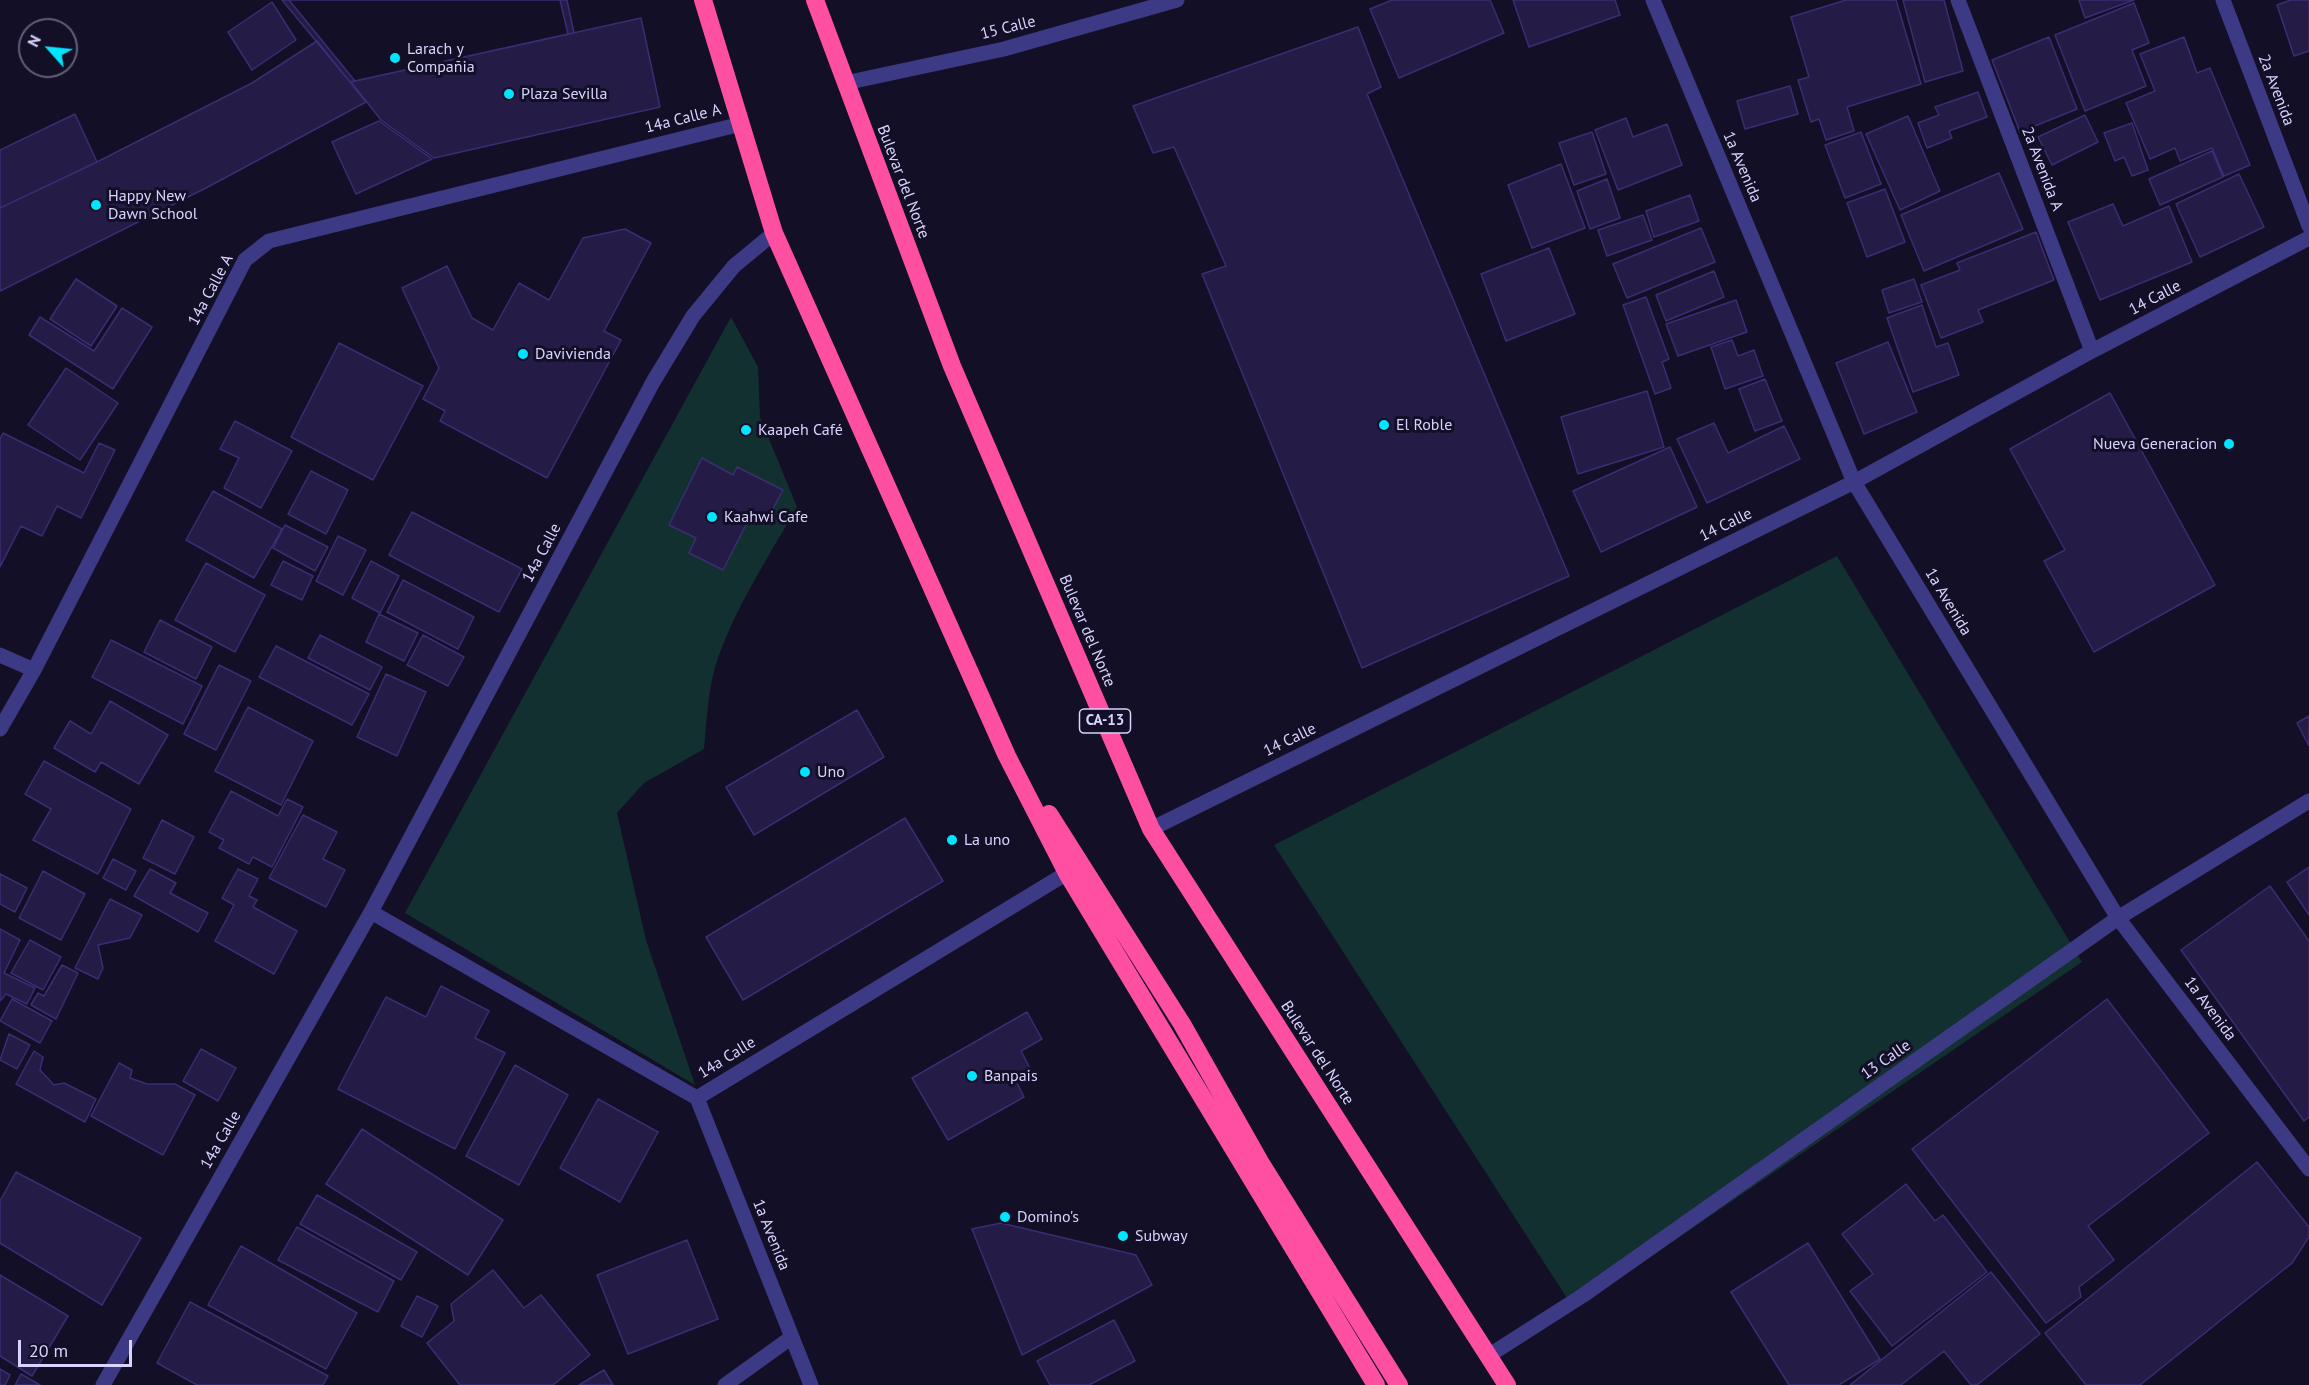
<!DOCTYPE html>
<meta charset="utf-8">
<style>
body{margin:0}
#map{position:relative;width:2309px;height:1385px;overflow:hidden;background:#130f26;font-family:"PT Sans",sans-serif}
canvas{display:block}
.north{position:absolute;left:18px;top:18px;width:60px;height:60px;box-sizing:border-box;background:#130f26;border:2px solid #625e7d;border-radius:50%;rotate:297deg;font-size:16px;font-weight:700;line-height:24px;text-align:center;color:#d9d4ff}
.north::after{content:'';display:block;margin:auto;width:21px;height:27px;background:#00e5ff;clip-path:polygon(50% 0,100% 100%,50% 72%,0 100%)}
.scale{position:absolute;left:18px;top:1340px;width:114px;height:27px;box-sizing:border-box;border:3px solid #d9d4ff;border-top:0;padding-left:8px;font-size:18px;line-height:21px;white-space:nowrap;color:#d9d4ff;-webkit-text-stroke:4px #130f26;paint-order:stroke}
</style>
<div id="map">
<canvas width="2309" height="1385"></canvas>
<div class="north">N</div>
<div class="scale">20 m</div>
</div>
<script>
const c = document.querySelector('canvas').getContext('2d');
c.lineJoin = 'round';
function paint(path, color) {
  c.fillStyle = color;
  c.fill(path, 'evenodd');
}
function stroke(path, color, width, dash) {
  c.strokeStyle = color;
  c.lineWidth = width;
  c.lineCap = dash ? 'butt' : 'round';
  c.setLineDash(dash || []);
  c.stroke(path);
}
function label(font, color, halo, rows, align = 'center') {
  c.font = font + ' "PT Sans",sans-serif';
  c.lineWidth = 6;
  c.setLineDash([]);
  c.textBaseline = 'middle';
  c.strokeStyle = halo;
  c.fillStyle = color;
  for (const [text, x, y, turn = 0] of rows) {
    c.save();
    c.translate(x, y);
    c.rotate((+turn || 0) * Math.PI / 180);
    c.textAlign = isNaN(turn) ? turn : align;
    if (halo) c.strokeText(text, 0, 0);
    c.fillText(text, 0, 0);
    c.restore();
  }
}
paint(new Path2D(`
 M731,317l27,50 2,50 37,90c-28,49 -60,98 -79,151 -10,28 -11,61 -14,91l-60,34 -27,30 29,127 49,145 -290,-172z
 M1837,556l245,406 -508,347 -300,-464z`), '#12302f');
const building = new Path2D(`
 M282,0h285l7,33 -224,49z
 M289,0h271l8,34 -213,47z
 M1392,0h98l14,33 -105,45 -29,-69z
 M1513,0h102l5,15 -91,32z
 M1846,0h50l25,84 -74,23 7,24 -28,9 -7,-21 -8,3 -13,-42 11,-3 -18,-60z
 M1903,0h41l19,71 -38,11z
 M2079,0h55l-49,18z
 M2291,0h18v51l-15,5 -17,-51z
 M272,2l24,38 -44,30 -24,-38z
 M2134,3l15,40 -17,7 14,36 -61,25 -30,-76z
 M641,18l19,89 -226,51 -53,-38 -30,-38z
 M1358,27l23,60 -14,7 202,482 -207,92 -160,-394 24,-8 -52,-119 -21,6 -20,-47z
 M2049,37l28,72 -57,23 -28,-72z
 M2184,37l13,36 13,-5 40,97 -26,11 -12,-28 -32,13 -5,-13 -25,11 -24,-56 29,-12 -15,-37z
 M317,41l49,61 -160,86 -206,103v-83l97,-46 155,-79z
 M1790,86l8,28 -53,15 -8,-28z
 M1978,92l9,25 -38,14 3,7 -25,10 -9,-25 21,-8 -4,-8z
 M75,114l22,48 -97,46v-58z
 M2085,115l13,27 -46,23 -14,-28z
 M1908,116l32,75 -40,19 -34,-76z
 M1626,118l7,19 34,-13 15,41 -64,25 -23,-60z
 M379,121l53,38 -76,35 -24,-52z
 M2132,123l16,47 -16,6 -8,-19 -9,4 -11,-28z
 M1592,132l14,42 -32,11 -15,-42z
 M1861,132l20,52 -36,14 -20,-53z
 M2212,151l11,26 -63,28 -11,-26z
 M1561,164l24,64 -53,20 -24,-63z
 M1999,173l24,56 -99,42 -23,-56z
 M2239,174l25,53 -64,30 -24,-53z
 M1607,179l13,39 -30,11 -13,-38z
 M1885,189l20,53 -38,15 -20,-54z
 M1690,195l9,26 -45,16 -8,-26z
 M2113,204l10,22 46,-20 23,56 -92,38 -32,-78z
 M1643,215l9,25 -45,16 -9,-26z
 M1701,228l14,34 -88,36 -14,-34z
 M625,229l26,14 -47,88 17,9 -74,138 -107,-57 5,-10 -22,-12 16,-31 -37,-80 45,-22 25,52 21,12 26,-47 30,17 34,-62z
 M2036,232l18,48 -76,30 5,12 -42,16 -20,-53 39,-15 -3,-7z
 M1549,248l26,66 -69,27 -25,-67z
 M1714,271l10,26 -58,24 -10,-26z
 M76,279l41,27 -26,40 -41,-27z
 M1914,279l8,23 -33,11 -7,-23z
 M1646,297l23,62 -7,3 9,26 -16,6 -32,-89z
 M1736,300l11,32 -69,24 -12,-32z
 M1922,305l14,42 12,-4 11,32 -46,17 -26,-74z
 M122,308l30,19 -39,62 -84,-54 11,-18 54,34z
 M1732,340l6,16 16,-6 9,26 -38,13 -14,-42z
 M1888,342l29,70 -53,22 -28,-71z
 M339,343l84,43 -50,94 -82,-43z
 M66,368l52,35 -38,57 -52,-35z
 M1765,379l17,42 -27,10 -16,-42z
 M1647,391l17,56 -86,27 -17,-57z
 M2110,393l105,192 -121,67 -50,-91 21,-11 -55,-101z
 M235,421l57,30 -31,57 -37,-20 15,-30 -19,-9z
 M1714,423l14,30 56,-27 16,33 -93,44 -30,-64z
 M3,433l81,40 15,-30 16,7 -34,68 -24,-12 -15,30 -21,-10 -21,41v-128z
 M1670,447l27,60 -96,45 -28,-61z
 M702,458l31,17 4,-8 46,23 -16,30 -15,-7 -29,57 -34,-17 7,-15 -27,-13z
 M311,471l37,19 -22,44 -38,-20z
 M213,491l69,38 -28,49 -68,-38z
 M412,512l110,57 -23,43 -110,-57z
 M285,525l43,22 -13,24 -42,-23z
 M338,536l28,14 -23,45 -27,-14z
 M283,561l30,15 -11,24 -31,-15z
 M371,561l28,15 -19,37 -28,-15z
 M206,563l59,32 -30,57 -60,-32z
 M403,580l71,37 -16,32 -71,-37z
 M379,614l39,19 -14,28 -38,-19z
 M160,620l52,27 -16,32 -52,-27z
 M320,635l62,32 -12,23 -62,-32z
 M423,635l41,22 -16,29 -41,-21z
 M111,640l91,46 -19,38 -91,-47z
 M276,646l93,48 -17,31 -93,-48z
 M219,665l32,16 -35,69 -32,-16z
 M386,674l40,18 -29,64 -40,-19z
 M110,701l58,34 -29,49 -38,-22 -6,10 -41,-24 16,-27 21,13z
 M248,707l65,34 -32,64 -66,-34z
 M857,710l27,47 -130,78 -28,-48z
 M2309,716v30l-12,-23z
 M44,761l87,48 -33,65 -65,-34 18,-31 -26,-15z
 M231,791l47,25 9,-17 16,8 -31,60 -19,-10 -4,7 -30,-16 5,-8 -15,-8z
 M303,815l34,17 -14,27 22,11 -19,37 -57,-29z
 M905,818l38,63 -200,119 -37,-63z
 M162,820l32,17 -19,37 -32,-16z
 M113,859l23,12 -10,19 -23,-12z
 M2309,867v48l-22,-33z
 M150,869l26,14 -6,10 38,20 -10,19 -64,-36z
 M238,869l20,10 -9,17 8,4 -4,7 44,24 -23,43 -59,-33 19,-36 -12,-7z
 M43,871l42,23 -24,46 -42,-22z
 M0,874l27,14 -12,24 -15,-8z
 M2270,886l39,55v176l-5,4 -123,-171z
 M110,899l32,16 -12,23 -32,7 5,23 -5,11 -23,-11z
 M0,929l20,11 -16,33 31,15 -8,16 -21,-10 -6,7z
 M30,940l31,17 -18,33 -32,-17z
 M62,965l16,8 -22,46 -25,-14 7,-12 6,3z
 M441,986l48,25 -14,27 30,15 -50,96 -117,-60 48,-92 40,20z
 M12,999l40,22 -12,22 -40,-22z
 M2107,999l102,134 -121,93 26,34 -35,27 2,10 -35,26 -134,-174z
 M1027,1012l15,27 -21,12 12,23 -16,9 7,14 -76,43 -36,-62z
 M9,1034l21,11 -13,24 -17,-9z
 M201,1049l35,19 -18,33 -35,-20z
 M34,1051l9,6 -3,13 14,15 10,-2 32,16 -11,23 -69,-38z
 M119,1063l13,7 -2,8 17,6h28l20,11 -32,60 -72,-39z
 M515,1065l53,30 -49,90 -53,-29z
 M598,1099l60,33 -38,70 -60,-34z
 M362,1129l141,91 -35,55 -142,-91z
 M2257,1162l52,65v10l-17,26 -152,122h-54l-41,-52z
 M16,1172l125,66 -39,67 -102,-62v-42z
 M1906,1184l29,37 8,-6 44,57 -95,74 -42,-55 23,-17 -31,-40z
 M317,1195l100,57 -16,28 -101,-56z
 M1001,1223l135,32 16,30 -130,70 -50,-126z
 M297,1227l97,54 -16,31 -100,-52z
 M687,1240l31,79 -90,35 -31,-79z
 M1808,1243l72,116 -41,26h-50l-58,-93z
 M241,1246l116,67 -31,56 -118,-64z
 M493,1270l31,38 17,-13 49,60 -37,30h-93l-33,-42 27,-22 -3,-17z
 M1991,1272l49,62 -63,51h-6l-27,-34 -43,34h-51z
 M0,1275l68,41 -36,60 -32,-20z
 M417,1296l21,10 -16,31 -21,-11z
 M190,1302l138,74 -5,9h-126l-40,-22z
 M1114,1320l21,41 -46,24h-39l-13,-24z
 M0,1369l10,6 -5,10h-5z
 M604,1370l9,15h-34z
 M21,1374l19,11h-25z`);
paint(building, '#241b47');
stroke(building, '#3b2d73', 1.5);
stroke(new Path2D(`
 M1653,0l201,482 264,436 191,251
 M1958,0l134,351
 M2223,0l86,226
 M845,83l159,-34 173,-49
 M0,655l34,15
 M0,729l34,-59 211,-410 24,-19 472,-117
 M1151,829l703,-347 238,-131 217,-113
 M371,912l326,186 370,-225
 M697,1098l114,287
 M1488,1356l94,-60 536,-378 191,-117
 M103,1385l268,-473 282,-530 40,-66 41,-50 40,-33
 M725,1385l67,-48`), '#3d3a85', 15);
stroke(new Path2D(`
 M703,0l71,233 233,523 60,117 309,512
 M815,0l137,366 199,463 356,556
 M1049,814l133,210 78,138 139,223`), '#ff4fa3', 18);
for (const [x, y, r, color] of [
 [395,58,6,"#00e5ff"],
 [509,94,6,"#00e5ff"],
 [96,205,6,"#00e5ff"],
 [523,354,6,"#00e5ff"],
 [1384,425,6,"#00e5ff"],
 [746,430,6,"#00e5ff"],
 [2229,444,6,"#00e5ff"],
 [712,517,6,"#00e5ff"],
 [805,772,6,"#00e5ff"],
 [952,840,6,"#00e5ff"],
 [972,1076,6,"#00e5ff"],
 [1005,1217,6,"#00e5ff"],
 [1123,1236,6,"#00e5ff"]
]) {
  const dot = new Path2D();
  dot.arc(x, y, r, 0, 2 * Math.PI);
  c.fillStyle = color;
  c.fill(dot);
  stroke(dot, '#130f26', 2);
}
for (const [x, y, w] of [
 [1105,721,51]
]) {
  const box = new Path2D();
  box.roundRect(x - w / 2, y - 12, w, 24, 4.5);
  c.fillStyle = '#130f26';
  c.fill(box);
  stroke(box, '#d9d4ff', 1.5);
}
label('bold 15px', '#d9d4ff', null, [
 ["CA-13",1105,721]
]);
label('16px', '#d9d4ff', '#130f26', [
 ["15 Calle",1008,28,-14],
 ["2a Avenida",2276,90,69],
 ["14a Calle A",683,119,-14],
 ["1a Avenida",1742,167,67],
 ["2a Avenida A",2042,169,69],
 ["Bulevar del Norte",903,182,69],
 ["14a Calle A",211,290,-62],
 ["14 Calle",2155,298,-28],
 ["14 Calle",1726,525,-26],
 ["14a Calle",542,553,-62],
 ["1a Avenida",1948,602,59],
 ["Bulevar del Norte",1087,631,67],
 ["14 Calle",1290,740,-26],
 ["1a Avenida",2210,1009,53],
 ["Bulevar del Norte",1317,1053,57],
 ["14a Calle",727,1058,-32],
 ["13 Calle",1886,1060,-35],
 ["14a Calle",221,1140,-60],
 ["1a Avenida",771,1235,68]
]);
label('16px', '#d9d4ff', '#130f26', [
 ["Larach y",407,49],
 ["Compañia",407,67],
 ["Plaza Sevilla",521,94],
 ["Happy New",108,196],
 ["Dawn School",108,214],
 ["Davivienda",535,354],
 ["El Roble",1396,425],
 ["Kaapeh Café",758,430],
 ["Nueva Generacion",2217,444,"right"],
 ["Kaahwi Cafe",724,517],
 ["Uno",817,772],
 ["La uno",964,840],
 ["Banpais",984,1076],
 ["Domino's",1017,1217],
 ["Subway",1135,1236]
], 'left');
</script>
